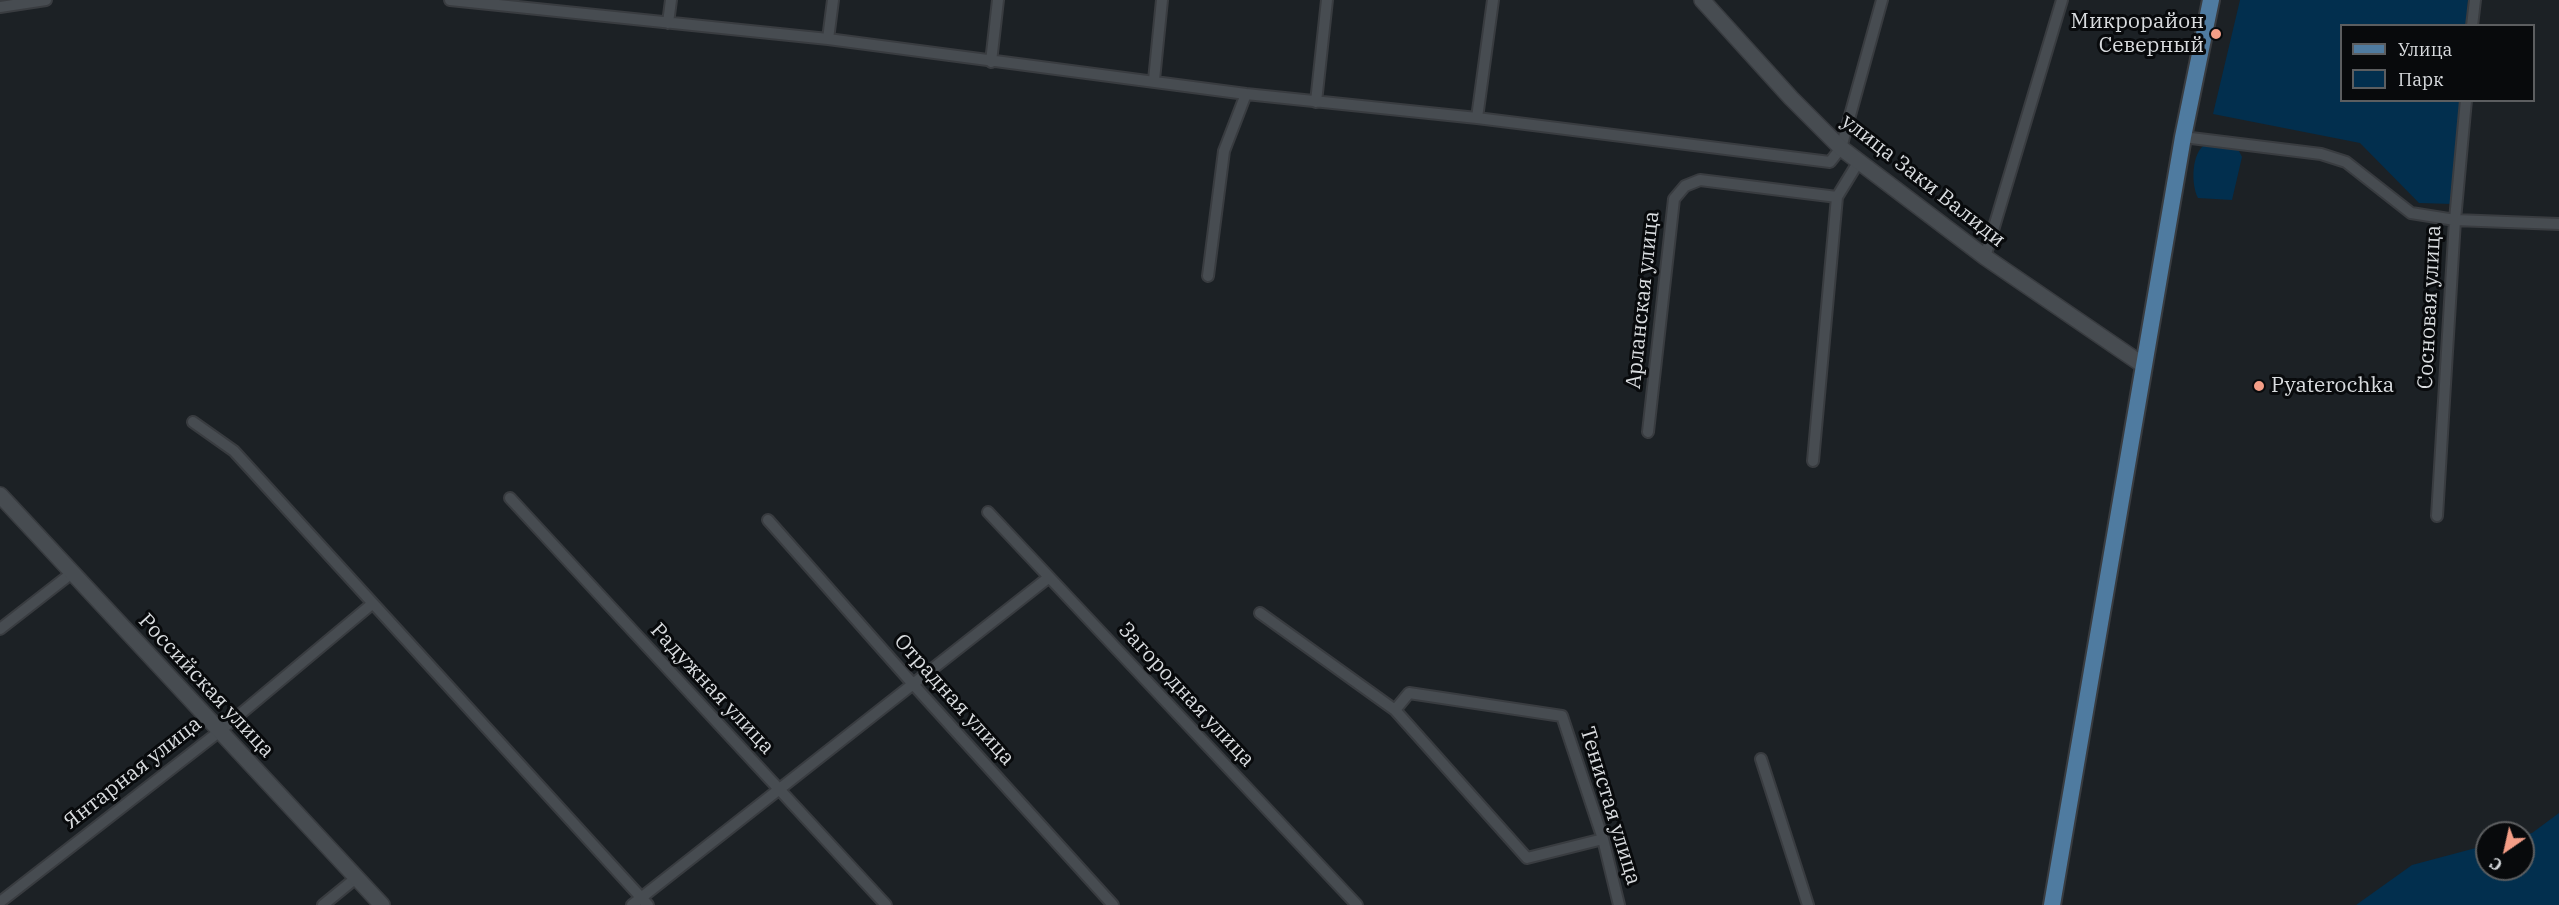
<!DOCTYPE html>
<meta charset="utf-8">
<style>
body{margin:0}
#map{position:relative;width:2559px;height:905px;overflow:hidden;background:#1c2125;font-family:"IBM Plex Serif",serif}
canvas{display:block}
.legend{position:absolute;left:2340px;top:24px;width:195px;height:78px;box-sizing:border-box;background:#080a0c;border:2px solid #5c5e60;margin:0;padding:8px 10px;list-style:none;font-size:18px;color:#d9dcdf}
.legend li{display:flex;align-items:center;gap:12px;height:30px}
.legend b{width:30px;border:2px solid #5c5e60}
.north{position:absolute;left:2475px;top:821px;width:60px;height:60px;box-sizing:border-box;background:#080a0c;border:2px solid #5c5e60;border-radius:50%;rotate:214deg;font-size:16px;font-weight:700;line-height:24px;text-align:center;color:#d9dcdf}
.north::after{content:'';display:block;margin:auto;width:21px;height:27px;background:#f49e87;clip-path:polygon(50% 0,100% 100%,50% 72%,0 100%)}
</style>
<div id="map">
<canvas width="2559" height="905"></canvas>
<ul class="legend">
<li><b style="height:8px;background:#4f7ba0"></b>Улица</li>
<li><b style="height:16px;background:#022f4e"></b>Парк</li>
</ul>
<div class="north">С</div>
</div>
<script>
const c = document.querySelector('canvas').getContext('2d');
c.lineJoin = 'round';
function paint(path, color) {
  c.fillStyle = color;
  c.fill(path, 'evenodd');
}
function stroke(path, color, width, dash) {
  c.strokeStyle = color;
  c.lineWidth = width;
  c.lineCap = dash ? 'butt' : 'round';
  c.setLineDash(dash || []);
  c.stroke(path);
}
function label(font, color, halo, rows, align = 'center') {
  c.font = font + ' "IBM Plex Serif",serif';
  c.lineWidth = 6;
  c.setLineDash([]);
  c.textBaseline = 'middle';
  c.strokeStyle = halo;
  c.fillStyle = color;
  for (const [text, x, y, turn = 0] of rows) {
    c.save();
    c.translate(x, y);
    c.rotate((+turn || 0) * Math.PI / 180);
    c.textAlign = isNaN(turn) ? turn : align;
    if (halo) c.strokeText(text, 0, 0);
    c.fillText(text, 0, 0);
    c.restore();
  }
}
paint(new Path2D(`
 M2240,0h228l-2,25 -124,1v74l119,1 -8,103 -34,-1 -59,-60 -147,-29z
 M2206,144l25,3 8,4 3,6 -10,43 -34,-2c-7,-13 -7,-46 8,-54z
 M2559,813v92h-203l56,-40 75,-20v24h36v-34l9,-2z`), '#022f4e');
const street = new Path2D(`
 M450,0l378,39 418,55 231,24 353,44 11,-14 41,-148
 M0,7l46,-7
 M668,23l3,-23
 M2472,26l3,-26
 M828,39l5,-39
 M991,62l7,-62
 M1154,80l8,-80
 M1316,102l11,-102
 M1477,118l16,-118
 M2183,137l138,17 25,8 65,51 44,7 104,4
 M1985,257l77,-257
 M1208,276l16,-125 22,-57
 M193,422l41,29 414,454
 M1648,432l26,-233 11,-13 15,-6 137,17
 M1813,461l24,-264 22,-36
 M510,498l376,407
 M988,512l369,393
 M2437,516l18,-296 11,-120
 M768,520l144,163 201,222
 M1260,613l135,97 132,148 76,-19
 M0,629l72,-56
 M1395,710l14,-17 153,23 41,123 16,66
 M1761,759l47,146
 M0,902l220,-171 152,-127
 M323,905l33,-27
 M632,905l416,-327`);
const secondary = new Path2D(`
 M1702,0l89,98 50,50 144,109 158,108
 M0,495l382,410`);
const primary = new Path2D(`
 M2052,905l131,-768 28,-137`);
stroke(street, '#393c40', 14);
stroke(secondary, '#393c40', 18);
stroke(primary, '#393c40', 20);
stroke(street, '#474c51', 10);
stroke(secondary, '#474c51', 15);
stroke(primary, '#4f7ba0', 16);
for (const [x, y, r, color] of [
 [2216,34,6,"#f49e87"],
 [2259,386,6,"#f49e87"]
]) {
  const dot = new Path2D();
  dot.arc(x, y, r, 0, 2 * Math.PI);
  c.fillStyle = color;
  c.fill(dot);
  stroke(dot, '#080a0c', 2);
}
label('21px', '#d9dcdf', '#080a0c', [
 ["Микрорайон",2204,22],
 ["Северный",2204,46],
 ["Pyaterochka",2271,386,"left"]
], 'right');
label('21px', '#d9dcdf', '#080a0c', [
 ["улица Заки Валиди",1923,181,38],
 ["Арланская улица",1643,300,-84],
 ["Сосновая улица",2430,307,-87],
 ["Российская улица",206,686,47],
 ["Радужная улица",712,689,47],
 ["Загородная улица",1186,695,47],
 ["Отрадная улица",954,700,48],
 ["Янтарная улица",133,773,-38],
 ["Тенистая улица",1610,806,73]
]);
</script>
